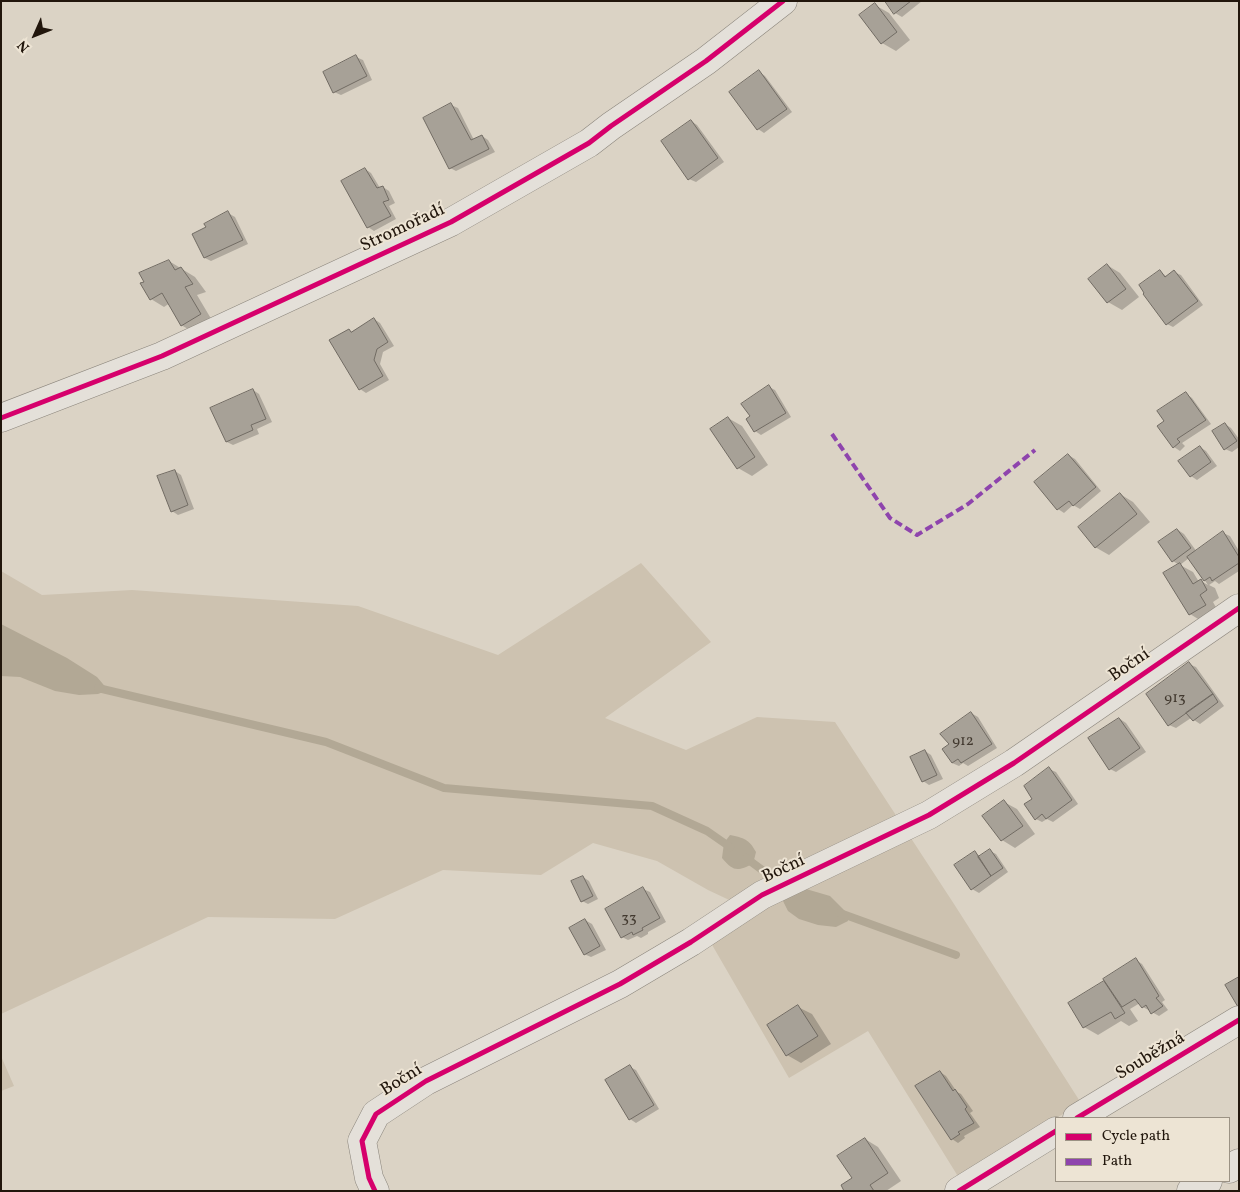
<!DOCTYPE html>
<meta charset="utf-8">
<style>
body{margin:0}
#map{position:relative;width:1240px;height:1192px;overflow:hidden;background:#dbd3c5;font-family:Vollkorn,serif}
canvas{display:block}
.frame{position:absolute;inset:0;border:2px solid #21160c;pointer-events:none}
.legend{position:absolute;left:1055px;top:1117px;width:175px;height:65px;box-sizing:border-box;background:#ede4d4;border:1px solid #9b9284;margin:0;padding:6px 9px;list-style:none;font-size:15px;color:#21160c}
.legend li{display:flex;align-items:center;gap:10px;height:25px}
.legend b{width:25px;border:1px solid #9b9284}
.north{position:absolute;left:10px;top:10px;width:50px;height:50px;-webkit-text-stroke:4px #ede4d4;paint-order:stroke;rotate:226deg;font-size:14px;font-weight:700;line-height:20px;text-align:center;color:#21160c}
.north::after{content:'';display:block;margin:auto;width:18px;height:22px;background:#21160c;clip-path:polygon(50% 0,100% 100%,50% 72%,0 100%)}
</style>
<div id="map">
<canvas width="1240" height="1192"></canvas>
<div class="frame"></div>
<ul class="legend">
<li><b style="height:6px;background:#d6006c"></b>Cycle path</li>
<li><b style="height:6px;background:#8e44ad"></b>Path</li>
</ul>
<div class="north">N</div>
</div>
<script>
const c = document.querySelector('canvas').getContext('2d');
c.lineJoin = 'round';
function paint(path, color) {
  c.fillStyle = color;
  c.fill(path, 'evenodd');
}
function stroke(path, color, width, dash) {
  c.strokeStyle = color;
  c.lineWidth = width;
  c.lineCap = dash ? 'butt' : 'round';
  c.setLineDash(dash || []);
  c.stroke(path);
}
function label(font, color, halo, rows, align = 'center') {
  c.font = font + ' Vollkorn,serif';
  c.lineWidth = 4;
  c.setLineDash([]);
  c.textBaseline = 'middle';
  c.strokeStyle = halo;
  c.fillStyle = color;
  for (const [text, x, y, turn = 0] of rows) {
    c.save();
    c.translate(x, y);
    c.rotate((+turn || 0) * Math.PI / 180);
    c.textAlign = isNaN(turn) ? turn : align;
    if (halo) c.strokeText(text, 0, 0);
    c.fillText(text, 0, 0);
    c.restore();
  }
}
paint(new Path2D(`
 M641,563l70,79 -106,76 81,32 71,-33 78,5 119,182 127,199 -122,75 -91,-147 -79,47 -78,-135 48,-29 -51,-24 -51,-29 -64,-18 -52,32 -98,-5 -108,49 -127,-2 -207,97v-443l41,24 90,-5 226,16 140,49z
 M1,1056l13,30 -13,5z`), '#cdc2b0');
paint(new Path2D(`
 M1,624l66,34 30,19 11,13 -10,4 -19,1 -24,-4 -35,-14 -19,-1z
 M730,835c14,3 19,4 26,17l-3,12c-16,7 -19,8 -31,-6l2,-15z
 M806,889l24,7 17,17 1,8 -12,6 -18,-2 -19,-6 -11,-8 -5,-10 5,-10z`), '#b2a895');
paint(new Path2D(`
 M887,1h35l-20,16 -7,-4z
 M875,5l14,8 21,27 -14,11 -14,-8z
 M356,57l7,3 9,20 -31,15 -7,-3z
 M759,72l6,4 27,36 -28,21 -6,-4z
 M451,105l7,3 16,32 8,-4 6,4 7,12 -39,19 -6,-3z
 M691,121l6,4 27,37 -28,20 -7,-3z
 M365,169l6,4 9,15 3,-1 6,4 6,12 -6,3 7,13 -22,12 -6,-4z
 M228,213l7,4 13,27 -37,17 -6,-3z
 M169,261l26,16 11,15 -9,3 16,27 -18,11 -14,-8 -11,-22 -6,4 -13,-8z
 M1107,265l13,8 19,24 -17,13 -14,-8 -18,-23z
 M1160,271l7,6 7,-5 7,3 22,30 -30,22 -6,-3z
 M374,319l6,4 14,23 -11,6 -3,12 9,16 -23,13 -6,-4 -11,-59 3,2z
 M769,387l6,3 16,27 -30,18 -6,-4z
 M253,390l6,4 13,28 -15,7 2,5 -26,11 -6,-3 -15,-34z
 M1186,394l6,4 19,26 -29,19 3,3 -5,5 -6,-4 -8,-25z
 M728,418l14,8 26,39 -16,11 -14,-8z
 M1225,424l6,4 8,11v8l-7,5 -7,-3z
 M1200,447l6,4 11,15 -20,14 -6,-4z
 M1068,455l7,4 26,32 -21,18 -7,-4 -9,8 -6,-4z
 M175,471l6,4 13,34 -16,6 -6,-4z
 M1120,494l13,8 17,20 -41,33 -14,-8z
 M1178,530l6,4 13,18 26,-19 7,3 9,15v20l-20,13 -4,-3 -6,4 6,3 4,10 -6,4 6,11 -16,9 -13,-8 -11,-49 -6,-4 -13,-18zM1189,558l19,27 -7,-4 -2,1 -6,-10 -13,-7z
 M1189,664l7,3 28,39 -24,18 -9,-6 -15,10 -7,-3z
 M971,713l7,4 19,31 -29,18 -5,-3 -4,3 -7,-3 -1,-19z
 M1120,719l6,4 20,29 -30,20 -6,-3z
 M925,751l6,4 12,24 -14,6 -6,-4z
 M1049,769l7,3 22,32 -25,18 -6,-3 -5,3 -6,-3 -2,-20z
 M1004,802l13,7 18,25 -20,14 -13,-8 -18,-24z
 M990,851l6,3 12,18 -29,21 -7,-4 3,-36 6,4z
 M583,877l6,4 9,18 -10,5 -6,-3z
 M643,889l7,3 16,30 -18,10v2l-7,4 -4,-2 -9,4 -6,-3z
 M585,920l7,4 14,26 -15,7 -7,-3z
 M1136,960l6,4 23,36 -3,2 6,8 -9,6 -16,-9 -3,-4 -10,6 8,12 -9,5 -8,-5 -23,14 -14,-8 -14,-24 36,-22z
 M798,1007l14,7 19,30 -30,19 -14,-8 -19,-29z
 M630,1067l6,3 23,39 -23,14 -6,-4z
 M940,1072l6,4 11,16 4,2 12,17 -3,2 10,14 -16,9 1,2 -7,5 -6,-4z
 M865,1139l13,8 23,34 -15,10h-40l8,-12z`), '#0003');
stroke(new Path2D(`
 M98,688l228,54 118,46 208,18 55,25 23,16
 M746,858l31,23
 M840,913l116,42`), '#b2a895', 8);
const building = new Path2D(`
 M885,1h26l-17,13z
 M875,3l22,29 -16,12 -22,-29z
 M356,55l11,21 -34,17 -10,-21z
 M759,70l28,39 -30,21 -28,-38z
 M451,103l20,37 11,-5 7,14 -40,20 -26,-51z
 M691,120l27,38 -30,22 -27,-39z
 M365,168l12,20 6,-2 6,14 -6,2 8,14 -24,12 -26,-47z
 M228,211l15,29 -39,18 -12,-24 14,-7 -2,-3z
 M169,260l6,10 6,-3 12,17 -8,3 16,27 -20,12 -19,-33 -12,7 -10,-17 4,-1 -5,-9z
 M1107,264l19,25 -19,14 -19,-24z
 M1160,270l5,7 9,-7 24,31 -32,24 -23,-31 1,-1 -5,-8z
 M374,318l14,24 -11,7 -3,11 9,16 -24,14 -30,-50 20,-11 2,3z
 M769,385l17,28 -32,19 -8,-13 4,-3 -9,-12z
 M253,389l13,30 -15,6 2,5 -27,12 -16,-34z
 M1186,392l20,28 -29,19 3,3 -7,6 -16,-22 7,-5 -7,-10z
 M728,417l27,40 -18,12 -27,-40z
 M1225,423l12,18 -13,9 -12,-19z
 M1200,446l11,16 -21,15 -12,-16z
 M1068,454l28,33 -23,19 -4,-5 -12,9 -23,-28z
 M175,470l13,35 -17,7 -14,-36z
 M1120,493l17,21 -42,34 -17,-21z
 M1177,529l14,19 -19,14 -14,-20z
 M1223,531l16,26v6l-27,18 -2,-4 -6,4 -17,-24z
 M1180,563l13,21 8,-5 6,11 -7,5 6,10 -17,10 -26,-42z
 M1189,662l24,32 -45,32 -22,-32z
 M1213,694l5,8 -25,19 -7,-8z
 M971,712l21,32 -31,19 -3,-4 -6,4 -10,-14 7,-5 -9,-10z
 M1119,718l21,30 -31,22 -21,-32z
 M925,750l12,25 -15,7 -12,-25z
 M1049,767l23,33 -26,19 -4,-5 -7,6 -11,-16 8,-5 -8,-13z
 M1004,800l19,26 -22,15 -19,-25z
 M990,849l13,19 -12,8 -13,-19z
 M975,851l16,25 -20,14 -17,-25z
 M583,876l10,20 -12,6 -10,-21z
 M643,887l17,31 -18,10 1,2 -10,5 -1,-3 -11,6 -16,-29z
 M585,919l15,27 -16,9 -15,-27z
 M1136,958l23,38 -3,2 7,8 -12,8 -5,-9 -4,3 -7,-9 -13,8 -19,-28z
 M1239,977v29l-1,1 -13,-22z
 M1104,981l21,32 -10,6 -4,-7 -28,16 -15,-25z
 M798,1005l20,31 -32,20 -19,-31z
 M630,1065l24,40 -25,15 -24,-40z
 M940,1071l13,20 2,-2 12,18 -2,2 9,14 -16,9 2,2 -9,6 -36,-54z
 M865,1138l23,35 -18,12 4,6h-30l-3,-6 11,-7 -15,-22z`);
paint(building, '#a7a197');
stroke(building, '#716b63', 1);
const minor = new Path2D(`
 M1,418l161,-62 289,-134 138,-79 22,-17 95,-65 77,-60
 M1077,1118l162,-98
 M1229,1169l10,-6
 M375,1191l-6,-13 -7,-37 14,-27 50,-33 194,-97 71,-42 71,-47 167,-80 85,-52 225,-155
 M959,1191l97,-60
 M1191,1191l17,-10`);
stroke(minor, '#8b857c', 29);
stroke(minor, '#e4e0d9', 28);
stroke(new Path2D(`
 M832,434l58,84 27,17 51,-31 67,-54`), '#8e44ad', 4, [8, 4]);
stroke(new Path2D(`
 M1,418l161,-62 289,-134 138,-79 22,-17 95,-65 77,-60
 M1077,1118l162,-98
 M375,1191l-6,-13 -7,-37 14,-27 50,-33 194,-97 71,-42 71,-47 167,-80 85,-52 225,-155
 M959,1191l97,-60`), '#d6006c', 5);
label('15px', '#42392f', null, [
 ["913",1175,699],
 ["912",963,742],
 ["33",629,919]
]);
label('18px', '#21160c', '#ede4d4', [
 ["Stromořadí",403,229,-25],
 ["Boční",1130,666,-35],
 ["Boční",784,870,-25],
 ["Souběžná",1151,1057,-31],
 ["Boční",402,1081,-32]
]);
</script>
